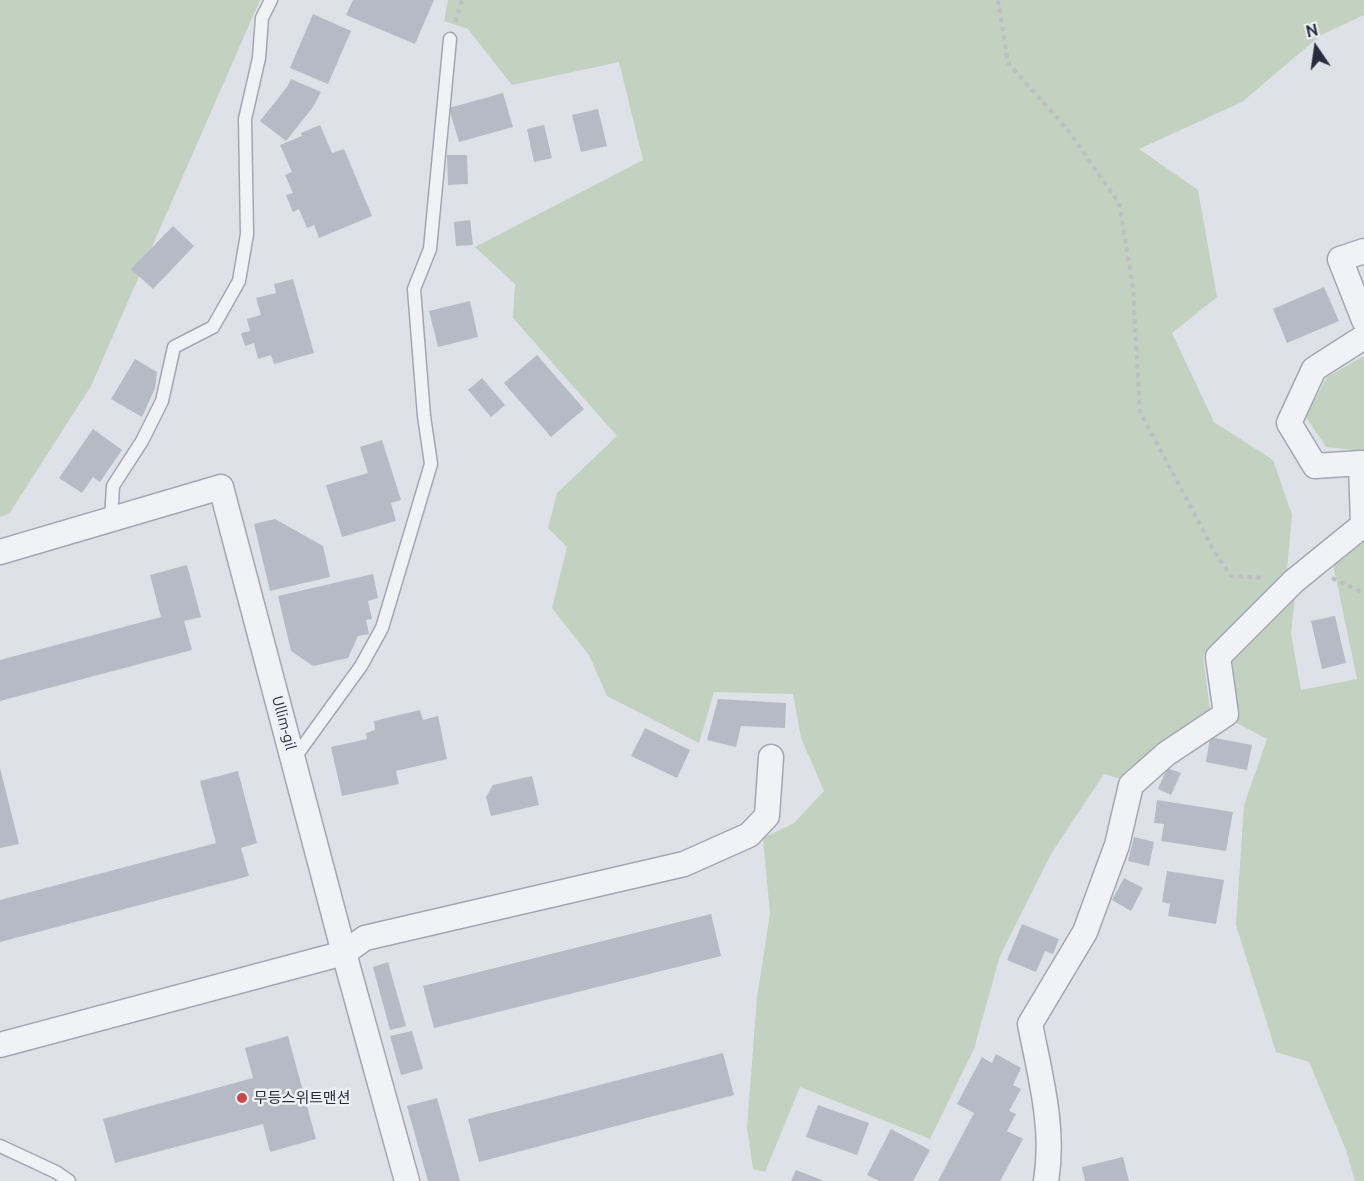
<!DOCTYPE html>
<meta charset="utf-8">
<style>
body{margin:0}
#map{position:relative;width:1364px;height:1181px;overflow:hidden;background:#dfe1e8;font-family:Ubuntu,sans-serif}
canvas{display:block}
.north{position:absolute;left:1286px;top:18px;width:60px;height:60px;-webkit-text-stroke:4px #eef0f5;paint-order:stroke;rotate:347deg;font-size:16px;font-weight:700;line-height:24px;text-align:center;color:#282d3e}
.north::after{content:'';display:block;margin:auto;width:21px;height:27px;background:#282d3e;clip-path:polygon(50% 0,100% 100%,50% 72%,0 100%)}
</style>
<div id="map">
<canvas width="1364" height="1181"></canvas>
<div class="north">N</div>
</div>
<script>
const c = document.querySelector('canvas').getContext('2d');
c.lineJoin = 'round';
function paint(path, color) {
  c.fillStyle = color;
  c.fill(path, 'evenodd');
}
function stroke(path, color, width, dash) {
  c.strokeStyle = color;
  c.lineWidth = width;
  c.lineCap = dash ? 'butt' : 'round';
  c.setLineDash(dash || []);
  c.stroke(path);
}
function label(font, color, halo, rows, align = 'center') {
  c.font = font + ' Ubuntu,"Noto Sans KR",sans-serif';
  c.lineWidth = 5;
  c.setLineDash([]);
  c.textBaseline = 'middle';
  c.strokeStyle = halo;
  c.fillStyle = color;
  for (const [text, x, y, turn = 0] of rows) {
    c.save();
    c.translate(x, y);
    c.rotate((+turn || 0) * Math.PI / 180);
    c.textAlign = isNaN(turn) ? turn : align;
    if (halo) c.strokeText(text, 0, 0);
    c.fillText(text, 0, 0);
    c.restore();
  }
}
paint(new Path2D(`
 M0,0h260l-169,386 -82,128 -9,3z
 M448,0h916v15l-43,20 -79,67 -103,47 59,41 19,107 -45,36 42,89 59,38 19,55 -5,54 -84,87 7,54 -52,36 -34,34 -20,-6 -53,80 -51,102 -26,93 -44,90 -130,-52 -35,85 -12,-3 -6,-41 10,-131 13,-83 -7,-76 31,-15 30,-32 -23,-53 -8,-44 -79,-2 -15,51 -92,-47 -18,-41 -37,-47 15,-61 -19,-19 9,-35 60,-57 -104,-118 2,-34 -40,-37 168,-87 -24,-98 -107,23 -44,-56 -24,-8z
 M1364,356v95l-38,-4 -20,-30 21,-40z
 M1364,538v643h-9l-9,-31 -37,-88 -33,-10 -40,-127 8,-120 23,-66 -32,-17 -8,-60 68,-66 -4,38 10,56 56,-11 -24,-115z`), '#c2d1c0');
paint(new Path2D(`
 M353,0h81l-19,44 -69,-29z
 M313,14l38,17 -23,53 -38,-16z
 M291,79l30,13 -8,15 -27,34 -26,-20 27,-34z
 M503,93l10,34 -54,15 -10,-34z
 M598,109l9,37 -26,6 -9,-37z
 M320,125l12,28 12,-4 28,67 -53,22 -5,-13 -7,3 -8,-19 -6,3 -7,-17 7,-2 -8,-18 7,-3 -12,-27 22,-9 -1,-3z
 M544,125l8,33 -18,4 -7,-33z
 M447,155h20l1,29 -20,1z
 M470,220l3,25 -17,1 -2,-24z
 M173,226l21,20 -41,43 -22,-20z
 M293,279l21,74 -40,11 -3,-9 -13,4 -4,-16 -9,3 -4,-13 9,-2 -3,-12 14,-4 -5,-17 20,-5 -2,-9z
 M1324,287l15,34 -52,22 -14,-34z
 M470,301l8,36 -40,10 -9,-36z
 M537,355l47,54 -33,28 -47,-54z
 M135,359l22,13 -2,16 -13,29 -31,-18z
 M482,378l23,27 -14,12 -23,-27z
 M93,429l29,21 -22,32 -7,-5 -11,16 -23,-15z
 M382,440l19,60 -10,3 5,18 -54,16 -16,-52 42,-12 -8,-26z
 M275,519l48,27 7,31 -60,14 -16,-67z
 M187,565l14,52 -17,4 8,29 -192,51v-41l161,-43 -11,-42z
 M373,574l5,24 -10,3 4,18 -6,1 3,14 -11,2 -10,22 -35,8 -22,-15 -13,-55z
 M1335,616l11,47 -24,6 -11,-48z
 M718,699l68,4 -1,25 -44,-2 -5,21 -29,-7z
 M420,710l3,10 15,-4 9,43 -51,12 3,13 -57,12 -11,-49 36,-8 -1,-6 9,-3 -1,-9z
 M645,728l45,22 -13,28 -46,-22z
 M1210,737l42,8 -5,25 -41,-8z
 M0,768l19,76 -19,4z
 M1167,768l14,5 -10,22 -13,-6z
 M238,771l19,72 -16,5 8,28 -249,66v-42l216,-57 -16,-62z
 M532,776l7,29 -48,11 -5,-19 7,-12z
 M1157,800l76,12 -7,39 -65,-10 3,-17 -10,-1z
 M1134,837l20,5 -5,24 -21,-5z
 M1167,871l57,9 -8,44 -48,-8 2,-12 -8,-2z
 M1124,878l19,10 -12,23 -19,-11z
 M711,914l10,42 -287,72 -11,-42z
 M1022,924l37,15 -6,15 -8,-3 -9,21 -29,-12z
 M388,962l18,64 -16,4 -17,-63z
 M412,1031l11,38 -22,6 -11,-39z
 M288,1036l28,103 -46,13 -7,-28 -148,39 -12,-44 150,-41 -8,-30z
 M723,1053l11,42 -255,67 -11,-43z
 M996,1054l25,14 -8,17 8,4 -12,22 7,3 -9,17 16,8 -23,42h-62l36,-68 -17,-9 25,-47 10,6z
 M437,1098l23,83h-32l-21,-75z
 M818,1105l51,18 -12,32 -51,-18z
 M891,1129l39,21 -17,31h-34l-12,-6z
 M1123,1157l6,24h-44l-3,-14z
 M796,1170l28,11h-33z`), '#b6bac4');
const lane = new Path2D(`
 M111,519l2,-33 29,-45 20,-40 12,-54 39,-20 26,-46 8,-47 -2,-115 14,-61 3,-40 9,-18
 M293,760l68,-94 21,-38 49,-164 -7,-48 -10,-127 16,-40 20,-210
 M0,1146l56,26 13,9`);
const street = new Path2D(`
 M1364,251l-24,8 24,61
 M0,552l221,-65 123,466 63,228
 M0,1045l344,-92 21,-15 319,-74 65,-29 18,-19 4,-59
 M1046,1181c9,-52 -6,-106 -16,-157l55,-92 32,-87 14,-60 35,-31 60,-40 -8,-57 76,-76 69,-56 -2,-62 -46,3 -26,-43 25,-54 50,-32`);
stroke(lane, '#a4a7b2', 15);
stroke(street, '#a4a7b2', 27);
stroke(new Path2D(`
 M998,0l10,63 59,66 52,74 14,85 7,124 77,144 14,20 33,2
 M455,22l7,-22
 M1332,578l32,15`), '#bdbfc6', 4, [4.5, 4.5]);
stroke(lane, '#f1f2f6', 12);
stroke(street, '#f1f2f6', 24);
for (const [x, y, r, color] of [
 [242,1098,6,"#c94749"]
]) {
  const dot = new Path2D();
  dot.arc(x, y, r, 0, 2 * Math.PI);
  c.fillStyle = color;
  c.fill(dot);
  stroke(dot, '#eef0f5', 2);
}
label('15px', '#282d3e', '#eef0f5', [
 ["Ullim-gil",284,723,75]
]);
label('15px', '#282d3e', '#eef0f5', [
 ["무등스위트맨션",254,1098]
], 'left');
</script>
